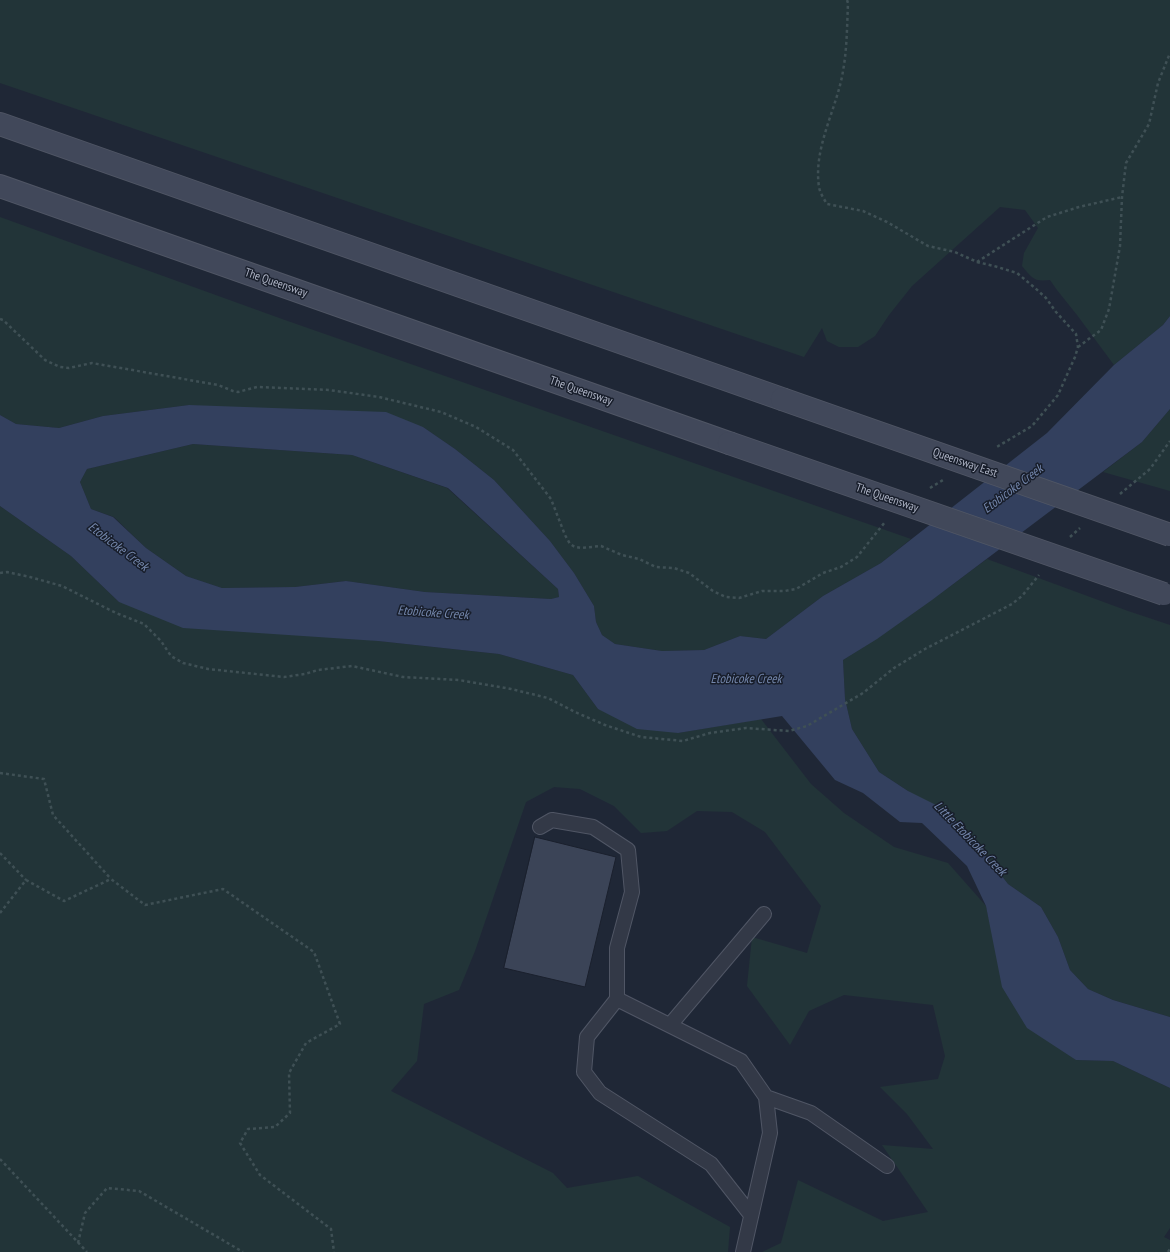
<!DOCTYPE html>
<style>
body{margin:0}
canvas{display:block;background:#1f2736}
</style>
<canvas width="1170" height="1252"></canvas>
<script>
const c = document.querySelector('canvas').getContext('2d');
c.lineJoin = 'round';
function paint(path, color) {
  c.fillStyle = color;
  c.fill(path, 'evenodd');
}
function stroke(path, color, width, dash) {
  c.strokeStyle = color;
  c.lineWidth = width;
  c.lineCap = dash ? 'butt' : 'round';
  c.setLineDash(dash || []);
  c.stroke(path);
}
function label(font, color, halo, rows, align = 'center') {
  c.font = font + ' "PT Sans Narrow",sans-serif';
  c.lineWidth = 3;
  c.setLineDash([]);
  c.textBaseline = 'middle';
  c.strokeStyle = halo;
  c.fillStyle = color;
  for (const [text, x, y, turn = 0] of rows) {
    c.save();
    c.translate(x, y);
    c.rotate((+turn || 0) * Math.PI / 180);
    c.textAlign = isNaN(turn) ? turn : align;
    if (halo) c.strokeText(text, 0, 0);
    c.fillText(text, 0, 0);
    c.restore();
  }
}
paint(new Path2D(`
 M0,0h1170v316l-7,9 -49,40 -37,-50 -20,-25 -7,-10c-16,2 -18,-2 -28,-14l2,-13 14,-25 -13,-18 -25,-3 -88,79 -23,29 -14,21 -17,11h-19l-12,-6 -5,-13 -18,29 -804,-274z
 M0,217l282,102 629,220 -30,24 -58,33 -57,43 -26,-3 -36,14 -42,1 -47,-7 -13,-9 -6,-13 -2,-16 -20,-33 -24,-32 -56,-61 -39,-31 -32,-22 -234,-22 -86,11 -44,12 -43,-4 -16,-9z
 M1170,409v82l-67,-19 39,-30z
 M193,444l159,11 95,33 111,101 1,8 -8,2 -126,-7 -79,-11 -51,6 -73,1 -36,-12 -40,-28 -32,-31 -23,-8 -11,-27 7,-13z
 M0,506l71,50 48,46 259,39 121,13 74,21 25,34 80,24 83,-14 50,65 33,29 50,34 54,16 38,43 8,34 82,120 37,1 57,27v140l-6,9 6,3v12h-408l19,-9 17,-63 85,41 45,-9 -46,-67 51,4 -26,-35 -27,-27 58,-8 7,-23 -12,-51 -89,-10 -35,16 -19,34 -43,-59 5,-49 55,16 14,-47 -56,-74 -33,-20 -35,-1 -30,20 -26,2 -27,-27 -34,-17 -26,-2 -28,15 -51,149 -16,39 -35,14 -7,57 -26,30 162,82 14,15 71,-12 92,51 -2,25h-728z
 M987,559l141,52 42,14v392l-57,-17 -25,-11 -18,-19 -12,-33 -17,-30 -33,-23 -24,-31 -76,-62 -29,-19 -27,-43 -7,-30 -2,-39c50,-31 97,-66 144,-101z`), '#223438');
paint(new Path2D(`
 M1170,316v93l-28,33 -210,158 -55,39 -34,21 2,39 7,30 27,43 29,19 38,19 38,43 24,31 33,23 17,30 12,33 18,19 25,11 57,17v71l-57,-27 -37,-1 -49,-32 -25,-41 -16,-81 -19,-40 -45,-43 -22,-1 -37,-29 -28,-13 -53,-64 -104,17 -41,-4 -39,-20 -25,-34 -74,-21 -121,-13 -195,-13 -64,-26 -48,-46 -71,-50v-91l16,9 43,4 44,-12 86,-11 197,7 37,15 32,22 39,31 56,61 24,32 20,33 2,16 6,13 13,9 47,7 42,-1 36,-14 26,3 57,-43 58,-33 166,-130 67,-68 49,-40zM193,444l159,11 96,33 110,101 1,8 -8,2 -126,-7 -79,-11 -51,6 -73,1 -36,-12 -40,-28 -33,-31 -22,-8 -11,-27 7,-13z`), '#33405e');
const building = new Path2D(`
 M535,837l81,20 -31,130 -81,-19z`);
paint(building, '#3b4457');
stroke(building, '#1a202d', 1);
const lane = new Path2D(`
 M540,827l12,-7 41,7 35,23 4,42 -15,56v51l124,62 25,36 4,36 -27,119
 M617,999l-30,38 -3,35 16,21 111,71 40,51
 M670,1025l94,-111
 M766,1097l45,16 76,53`);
const secondary = new Path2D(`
 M0,124l782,275
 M0,186l729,257`);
stroke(lane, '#505665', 16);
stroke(secondary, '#505665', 24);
stroke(new Path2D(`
 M847,0l1,3c-1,23 -1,46 -5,68 -6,38 -30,76 -24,116 1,6 5,12 8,17l36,7 24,11 41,24 27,6 22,10 17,4 23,7 18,15 11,10 10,14 20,22 2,13 -3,10 -17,38 -26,31 -37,22
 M977,262l70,-45 32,-10 43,-10
 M0,319l3,1 42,40 15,7 9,1 23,-5 126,22 15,6 5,1 19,-5 72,3 50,7 62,15 35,15 37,23 38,49 14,36 5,9 5,3 6,1 20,-2 21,9 17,4 17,8 18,1 15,5 24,18 13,6 13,1 23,-7h23l11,-2 27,-16 18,-6 16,-10 28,-35
 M1078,347l23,-17 8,-21 11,-63 2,-49 4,-34 23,-39 9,-41 12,-30
 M930,488l13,-8
 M1120,494l30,-25 20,-28
 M1070,537l10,-9
 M0,573l7,-1 23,5 32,9 54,27 28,11 17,17 10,15 12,7 25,6 76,8 21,-3 13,-4 34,-4 51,11 56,3 52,9 37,9 27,14 30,13 36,12 42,4 27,-8 36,-5 43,3 18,-5 56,-33 31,-25 31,-19 87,-45 10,-8 17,-21
 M0,773l44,6 9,36 58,64
 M0,853l26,27
 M0,913l26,-33 38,21 47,-22 34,26 78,-16 91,63 26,72 -34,19 -17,30 1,40 -15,14 -27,2 -8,14 20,32 71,54 3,23
 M0,1159l87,93
 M78,1243l7,-30 22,-25 32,3 104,61
 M1168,1252l2,-3`), '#3f5055', 2.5, [3, 3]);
stroke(lane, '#333947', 14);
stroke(secondary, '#41485a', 22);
const secondaryBridge = new Path2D(`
 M782,399l388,136
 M729,443l435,151`);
stroke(secondaryBridge, '#505665', 24, []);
stroke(secondaryBridge, '#41485a', 22);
label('12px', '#adb3c4', '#181e2b', [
 ["The Queensway",276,283,19],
 ["The Queensway",581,391,19],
 ["Queensway East",965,463,19],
 ["The Queensway",887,498,19]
]);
label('italic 13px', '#7487ac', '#181e2b', [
 ["Etobicoke Creek",1013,489,-37],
 ["Etobicoke Creek",118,547,37],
 ["Etobicoke Creek",433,613,4],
 ["Etobicoke Creek",746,679],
 ["Little Etobicoke Creek",970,839,46]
]);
</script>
